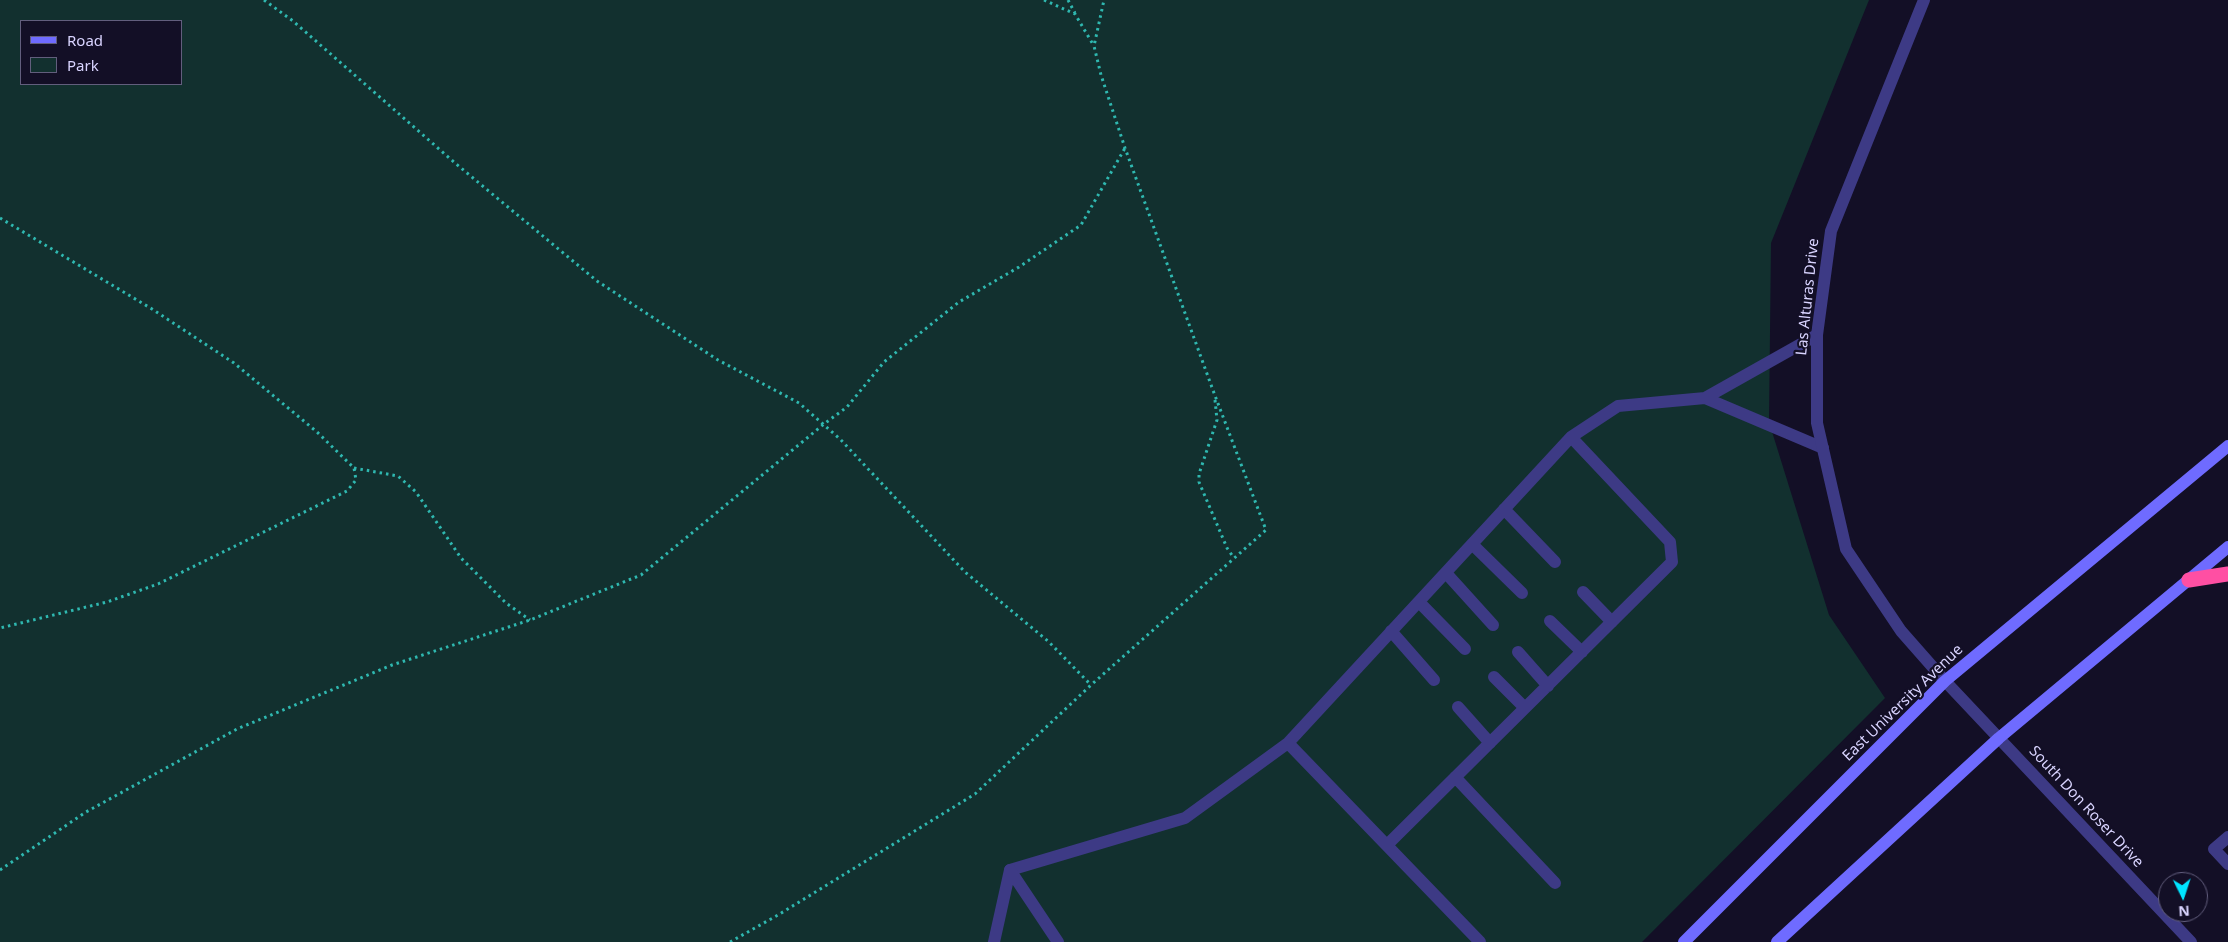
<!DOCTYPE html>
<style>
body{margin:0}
#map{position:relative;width:2228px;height:942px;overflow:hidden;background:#130f26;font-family:"Noto Sans",sans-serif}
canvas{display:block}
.legend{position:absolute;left:20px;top:20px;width:162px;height:65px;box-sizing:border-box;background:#130f26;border:1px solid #625e7d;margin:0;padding:6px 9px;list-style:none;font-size:15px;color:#d9d4ff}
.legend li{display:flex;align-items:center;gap:10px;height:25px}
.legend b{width:25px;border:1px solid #625e7d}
.north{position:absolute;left:2158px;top:872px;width:50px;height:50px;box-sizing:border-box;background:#130f26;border:1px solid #625e7d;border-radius:50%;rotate:176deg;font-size:14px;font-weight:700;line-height:20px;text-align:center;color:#d9d4ff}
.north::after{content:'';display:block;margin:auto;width:18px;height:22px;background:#00e5ff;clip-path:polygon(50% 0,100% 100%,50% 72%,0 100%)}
</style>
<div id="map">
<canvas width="2228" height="942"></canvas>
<ul class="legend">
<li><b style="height:6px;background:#6f6bff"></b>Road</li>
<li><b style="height:14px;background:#12302f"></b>Park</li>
</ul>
<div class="north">N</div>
</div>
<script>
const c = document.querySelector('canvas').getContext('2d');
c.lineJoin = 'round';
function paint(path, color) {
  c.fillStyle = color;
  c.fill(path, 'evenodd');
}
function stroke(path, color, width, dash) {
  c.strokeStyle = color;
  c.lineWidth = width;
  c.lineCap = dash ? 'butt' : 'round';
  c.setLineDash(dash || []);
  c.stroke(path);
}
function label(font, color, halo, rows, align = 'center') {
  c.font = font + ' "Noto Sans",sans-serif';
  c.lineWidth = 4.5;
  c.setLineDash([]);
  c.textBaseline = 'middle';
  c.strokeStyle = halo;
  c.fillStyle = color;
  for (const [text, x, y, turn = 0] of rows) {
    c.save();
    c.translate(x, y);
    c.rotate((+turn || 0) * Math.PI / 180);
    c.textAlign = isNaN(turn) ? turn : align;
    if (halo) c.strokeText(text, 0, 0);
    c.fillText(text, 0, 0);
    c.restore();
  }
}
paint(new Path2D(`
 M0,0h1869l-98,243 -2,179 60,193 56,83 -243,244h-1642zM21,21h160v63h-160z`), '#12302f');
stroke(new Path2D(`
 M264,0l29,21 162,142 142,118 121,79 81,43 41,36 125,133 84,70 42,43
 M1044,0l31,14 19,32
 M1068,0l7,13
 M0,218l152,91 82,54 83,69 37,36 2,12 -9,11 -189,93 -51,18 -107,26
 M1215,400l2,20 -18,54v8l28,66 7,10
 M354,468l44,8 18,16 45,66 45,45 24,17
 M0,870l86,-58 151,-83 155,-64 138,-45 111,-45 183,-151 23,-17 37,-45 75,-60 60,-35 62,-42 44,-77
 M730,942l48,-27 197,-121 116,-109 175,-155 -52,-137 -89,-245 -24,-73 -7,-29 10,-46`), '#2fb8b0', 3, [2.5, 4]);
stroke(new Path2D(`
 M1705,398l118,50
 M1504,509l51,53
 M1472,544l50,49
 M1446,573l47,52
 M1583,592l29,30
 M1419,602l46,47
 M1550,621l32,31
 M1391,631l43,49
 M1518,652l30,34
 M1494,677l31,31
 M1458,707l32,36
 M1288,743l283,-306
 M1455,777l100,106
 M2228,837l-14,12 14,15
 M1387,845l285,-283 -2,-20 -99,-105 47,-31 87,-8 112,-63
 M1010,870l175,-52 103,-75 192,199`), '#3d3a85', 12);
stroke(new Path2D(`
 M1010,870l48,72
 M994,942l16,-72`), '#3d3a85', 12);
stroke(new Path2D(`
 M1924,0l-93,231 -14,104v88l29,126 55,82 44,50 246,261`), '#3d3a85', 12);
stroke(new Path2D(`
 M1684,942l261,-261 283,-235
 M1777,942l222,-204 229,-191`), '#6f6bff', 12);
stroke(new Path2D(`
 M2189,580l39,-6`), '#ff4fa3', 15);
label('15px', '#d9d4ff', '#130f26', [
 ["Las Alturas Drive",1808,297,-84],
 ["East University Avenue",1903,703,-44],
 ["South Don Roser Drive",2086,807,47]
]);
</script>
